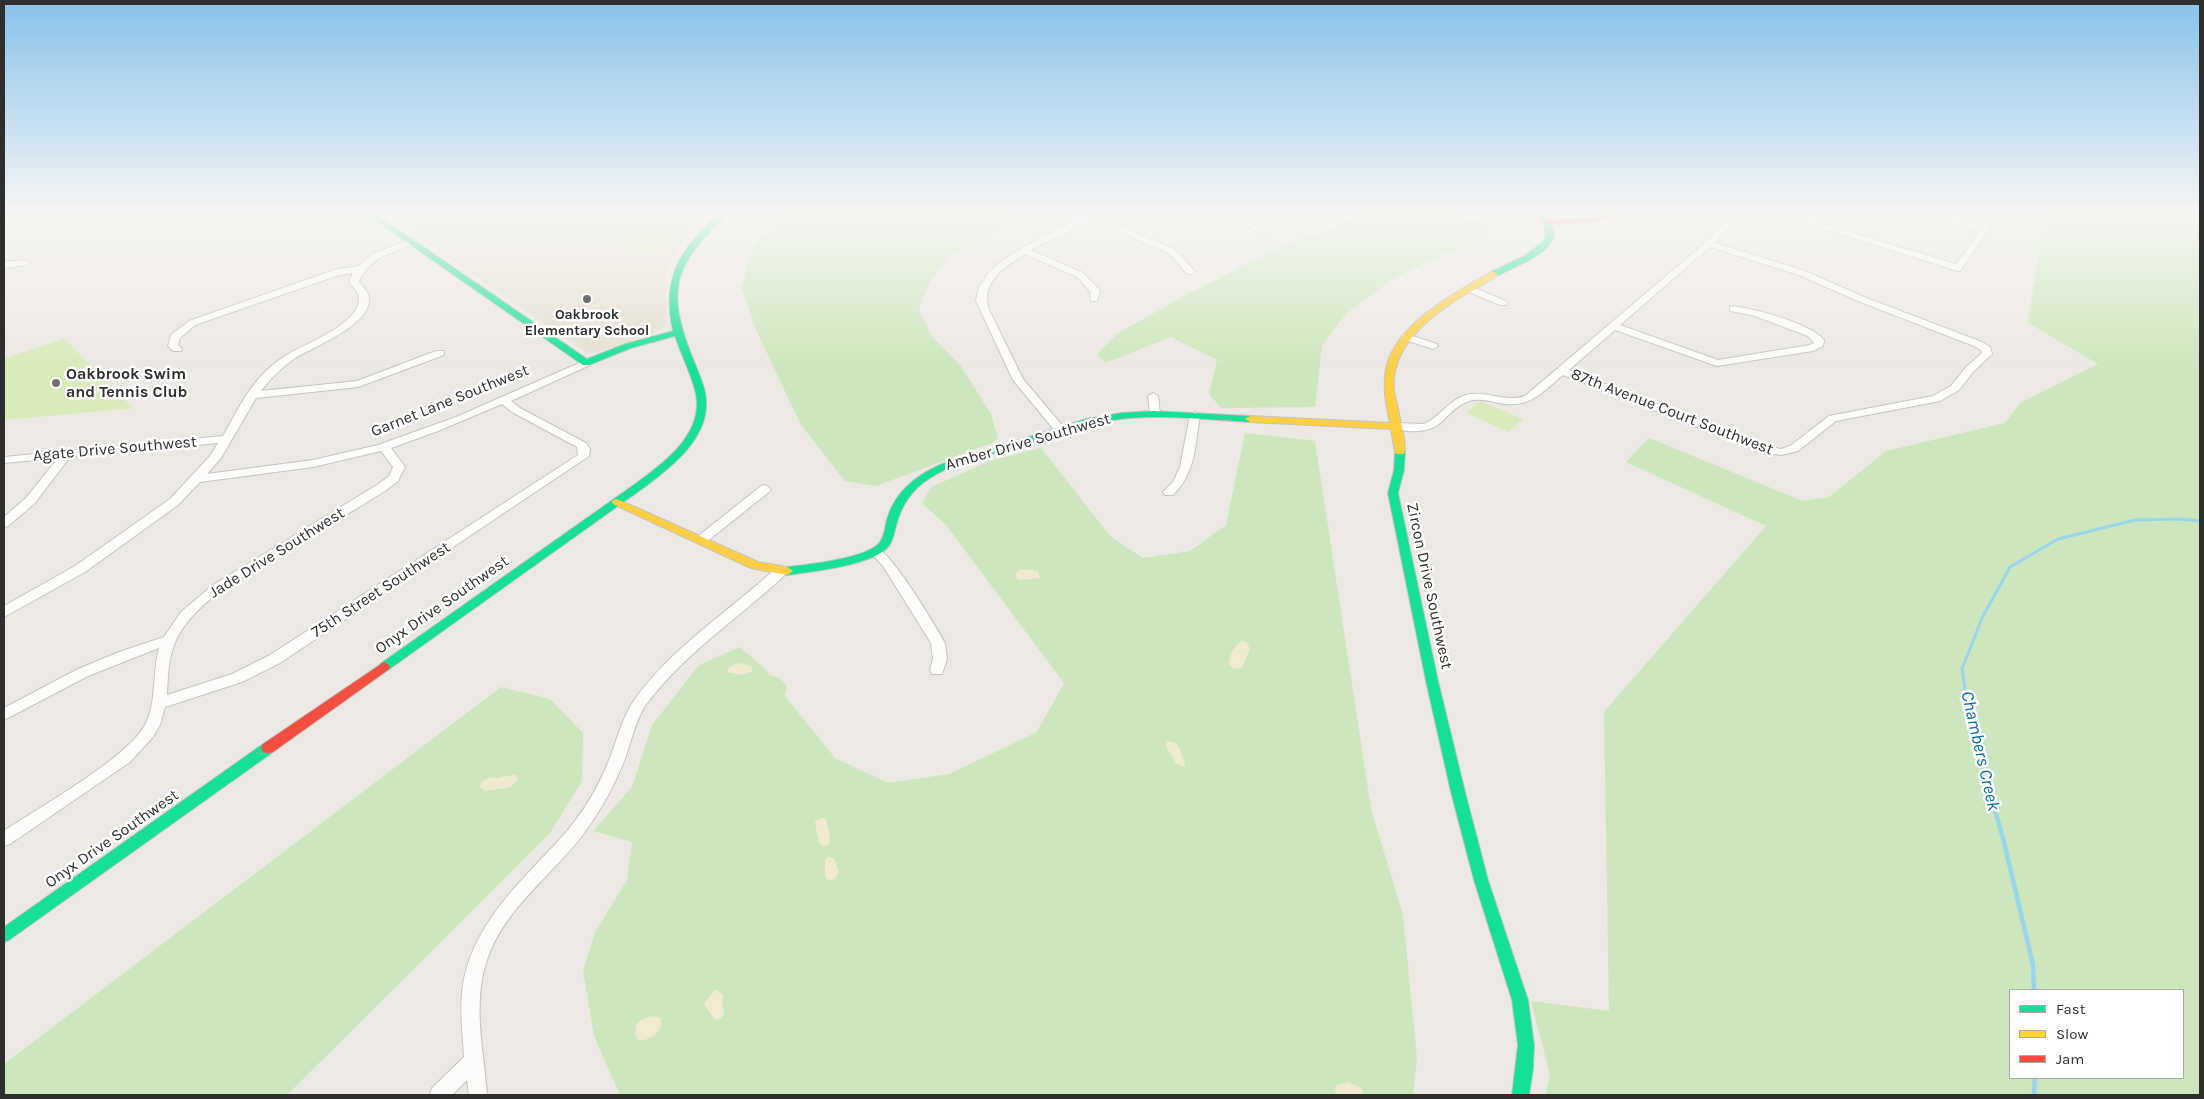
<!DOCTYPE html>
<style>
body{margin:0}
#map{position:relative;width:2204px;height:1099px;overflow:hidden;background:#ece8e4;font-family:Karla,sans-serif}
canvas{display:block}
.frame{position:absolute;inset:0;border:5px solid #2e2e2e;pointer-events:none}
.legend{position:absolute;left:2009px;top:989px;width:175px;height:90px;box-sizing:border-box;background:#fff;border:1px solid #ababab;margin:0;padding:6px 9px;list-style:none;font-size:15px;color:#2e2e2e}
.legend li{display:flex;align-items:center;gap:10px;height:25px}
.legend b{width:25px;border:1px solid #ababab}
</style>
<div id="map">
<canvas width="2204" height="1099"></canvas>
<div class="frame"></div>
<ul class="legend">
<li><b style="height:6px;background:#16e098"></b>Fast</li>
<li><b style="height:6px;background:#ffcf43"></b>Slow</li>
<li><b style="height:6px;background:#f24e42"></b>Jam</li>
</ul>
</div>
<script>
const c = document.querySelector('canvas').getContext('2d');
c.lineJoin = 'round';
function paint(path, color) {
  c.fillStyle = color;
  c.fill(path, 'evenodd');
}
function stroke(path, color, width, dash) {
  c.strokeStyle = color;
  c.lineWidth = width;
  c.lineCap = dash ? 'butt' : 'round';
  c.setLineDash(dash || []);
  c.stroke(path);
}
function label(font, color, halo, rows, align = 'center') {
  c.font = font + ' Karla,sans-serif';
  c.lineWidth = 5;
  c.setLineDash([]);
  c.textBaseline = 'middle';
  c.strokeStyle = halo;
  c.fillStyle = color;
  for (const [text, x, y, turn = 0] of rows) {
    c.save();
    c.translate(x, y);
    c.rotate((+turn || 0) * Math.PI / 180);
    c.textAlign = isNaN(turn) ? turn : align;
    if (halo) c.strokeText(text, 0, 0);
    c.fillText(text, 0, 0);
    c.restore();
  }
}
paint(new Path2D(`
 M436,213h238l30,4 -24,27 -15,28 1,54 -13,7 -55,19 -11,1 -186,-128z`), '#e6e0d3');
paint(new Path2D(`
 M784,213h217l15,7 -64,33 -23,31 -10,26 12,25 29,30 31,49 7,24 -6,5 -116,43 -31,-5 -44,-56 -44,-93 -15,-43 10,-41z
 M1372,213h77l29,10 3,-1 15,8 -99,46 -51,38 -24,32 -7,61 -94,1 -12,-14 8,-34 -46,-23 -66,26 -8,-9 21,-21 74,-41 83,-42 76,-31z
 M2045,213h155v882h-654l4,-20 -19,-74 78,10 -5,-299 162,-186 -140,-64 23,-24 154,63 26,-4 57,-46 119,-28 15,-20 78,-39 -70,-41zM2010,990h173v88h-173z
 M1245,433l70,8 56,368 32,106 14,144 -4,36h-793l-26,-59 -11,-65 12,-39 32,-52 5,-38 -39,-11 39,-44 20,-62 47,-60 41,-18 23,20 7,8 9,3 6,5 2,5 -2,8 50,62 53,25 61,-9 88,-42 27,-49 -118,-158 -24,-22 9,-16 59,-26 51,-13 70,89 32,21 47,-7 36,-26z
 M501,687l49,12 33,34 -1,48 -32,52 -263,262h-283v-31z`), '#cee6be');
paint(new Path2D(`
 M1020,569l18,2 2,7 -22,2 -3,-6z
 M1243,641l4,2 3,6 -8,19 -8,1 -5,-4c0,-9 5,-21 14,-24z
 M738,663l13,3 2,5 -11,4 -15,-3 2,-5z
 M1167,741c11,1 11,5 15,14 2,6 5,6 2,12l-9,-4c-1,-8 -7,-10 -9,-18z
 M513,775h3l2,4 -7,8 -27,4 -4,-4 1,-5 9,-5 6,1z
 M822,818l4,1 4,16 -1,10 -6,1 -4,-3 -4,-20 1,-3z
 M828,857l6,1 5,14 -3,6 -5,3 -6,-4v-17z
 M714,990h4l5,5 -1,10 2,10 -6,5 -4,-1 -10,-15z
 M653,1016l8,2c2,13 -9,23 -22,22l-4,-5 1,-10 6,-6z
 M1348,1082l13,6 3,7h-28l-1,-6 2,-4z`), '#f0ead3');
paint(new Path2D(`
 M657,229l10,1 4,3 -13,18 -7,2 -33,-5 -2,-3c9,-13 26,-15 41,-16z
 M64,338l69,70 -129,12v-61z
 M1480,401l43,18 -14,13 -43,-19z`), '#d9eabb');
stroke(new Path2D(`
 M1970,723l-8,-54 20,-51 28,-51 48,-28 77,-19 45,-1 20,2`), '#99d6ec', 3);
stroke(new Path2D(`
 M1970,722l34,120 29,123 1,25
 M2034,1095l1,-17`), '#99d6ec', 4.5);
const street = new Path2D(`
 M1089,213h16l-6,4 73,31 7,5 16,19 -2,2h-6l-14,-17 -7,-5 -74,-32 -61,30 52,23 17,17 -3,11h-6l-1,-10 -13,-14 -52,-23c-22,14 -46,29 -35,58l33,67 43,51 -6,3 -4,-1 -43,-52 -37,-79 3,-14 11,-16 16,-13 19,-12z
 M1214,213h12l43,19 -7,2z
 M1733,213h9l-27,30 90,28 59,26 118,45 8,5 2,7 -18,17 -15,19 -19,11 -104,20 -38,30 -17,4 -22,-4 -196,-76c-22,18 -33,34 -64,28 -10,-2 -20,-5 -30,-2 -27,10 -23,33 -61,30 -6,-1 -13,-1 -18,-5l6,-3 28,1c16,-7 25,-24 42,-29 20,-5 40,8 59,1l181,-154zM1710,247l89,28 59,26 116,45 7,4 1,3 -16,14 -15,19 -18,10 -104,20 -39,30 -9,3 -15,-3 -197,-76 46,-40 102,36 96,-15 10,-5 1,-6c-14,-17 -69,-31 -91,-34l-3,1v4l22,4 56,21 6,7 -4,2 -92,15 -98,-35z
 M1773,213h14l169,51 23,-32 -61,-19h14l50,14 -1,-14h8l2,14 -30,43 -3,1z
 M413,239l4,3 -1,2c-23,8 -47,13 -57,38 3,3 7,8 9,12 10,29 -56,53 -74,65 -13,9 -24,20 -33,32l96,-10 79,-30h8v4l-86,32 -102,11 -35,60 -14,16 106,-14 65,-15 78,-28 130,-57 5,3 -1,2 -79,36 9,7 66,35 4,6 -1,7 -309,207 -38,19 -77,25 -5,18 -7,12 -23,25 -120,82 -6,2v-15c34,-23 126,-74 142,-108 11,-23 6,-50 13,-75l-71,28 -84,44v-12l74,-39 41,-17 45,-15 17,-25 32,-27 164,-100 12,-9 4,-9 -12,-16 -68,16 -113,15 -22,23 -93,67 -81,45v-11l71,-40 95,-67 40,-43 8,-13 -148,14 -36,47 -26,22 -4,1v-10l22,-19 32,-40 -54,5v-6l219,-21c12,-21 24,-47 42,-64 7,-7 16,-14 25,-19 18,-10 70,-30 69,-55 0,-6 -6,-11 -10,-16l4,-9 -14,2 -144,50 -15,13 -2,7 4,4 -1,2h-8l-5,-5 3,-11 18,-14 145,-51 24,-4 16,-13zM502,404l10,8 65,35 1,8 -308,200 -38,19 -65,21c1,-20 1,-40 11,-59 22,-39 69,-61 106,-84 34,-20 68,-41 101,-61l13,-10 7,-14 -14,-19 47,-17z
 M25,260l5,3 -2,2 -24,3v-6z
 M1470,286l36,15 2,2 -2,2h-6l-33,-14 -2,-2z
 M1406,334l31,10 1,2 -5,3 -31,-10v-4z
 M1153,393l5,3 2,18 -5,3 -5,-3 -2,-18z
 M1195,412l5,3c-5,29 -4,58 -27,80h-8l-2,-3 10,-10 7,-15 10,-52z
 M765,485l6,4 -2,3 -64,51h-8l-2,-3 2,-3 64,-51z
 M875,547c16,4 60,78 70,96l2,16 -5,15h-10l-2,-4 3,-11 -2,-16 -48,-77 -14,-15z
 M781,567l5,1 1,3 -1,3c-47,44 -103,80 -141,132 -10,16 -14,36 -20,53 -10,25 -24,51 -40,73 -32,43 -81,76 -98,128 -15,44 -3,91 0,135h-18l-2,-15 -15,15h-22l2,-7 32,-31c-1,-22 -4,-43 -2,-65 5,-48 35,-86 67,-120 15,-17 32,-32 46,-51 15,-20 27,-42 36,-66 7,-19 12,-39 24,-56 37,-52 95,-88 141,-131z`);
const fast = new Path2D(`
 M365,213h9l213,146 38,-15 48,-13c-12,-55 8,-81 45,-118h9c-18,21 -39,38 -47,65 -4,14 -3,31 1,45 5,23 16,43 23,65 12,43 -27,75 -58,98l-258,184h-8l-2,-3 2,-3 258,-182c30,-22 68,-51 57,-92 -5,-19 -14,-36 -20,-54l-44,12 -42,17h-6z
 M1536,213h8c4,6 11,14 10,22 -2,19 -42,33 -57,41h-6v-4l33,-16 21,-16v-12z
 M1153,411l97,5 5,3 -5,3c-43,-2 -86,-8 -129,-3 -39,4 -76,19 -113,30 -26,8 -55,14 -78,29 -18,11 -29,28 -34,48 -2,7 -3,15 -8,21 -15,18 -78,25 -101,28l-6,-4 6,-4c19,-2 82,-9 93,-25 5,-6 5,-18 8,-26 9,-26 29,-41 54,-52l144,-45 35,-6z
 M1400,449l5,3 -1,18 -6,23 40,188 27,111 23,88 40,120 6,45 -1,24 -4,26h-17l6,-50 -6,-45 -38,-120 -23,-88 -25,-111 -38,-188 6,-23 1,-18z
 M268,743l5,1 2,4 -2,4 -264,188 -5,2v-15l259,-183z`);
const slow = new Path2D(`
 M1491,272h3l4,2c-8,8 -22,14 -32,20 -34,21 -76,51 -72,96 2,15 14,54 10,64h-8l-1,-2 -4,-23 -141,-7 -5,-3 5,-3 140,7c-4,-19 -8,-38 -3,-58 11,-42 68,-72 104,-93z
 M617,499l141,63 29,5 6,4 -6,4 -36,-7 -138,-64 -1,-2 1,-2z`);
const jam = new Path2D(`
 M1604,213h11l-19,9 -49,2 -4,-2 4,-2 48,-2z
 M384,662l4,2 2,3 -2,3 -115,82 -5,1 -5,-1 -2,-4 2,-4z`);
stroke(street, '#c5c4c5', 2);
stroke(fast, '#c5c4c5', 2);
stroke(slow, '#c5c4c5', 2);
stroke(jam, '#c5c4c5', 2);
paint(street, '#fcfcfb');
paint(fast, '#16e098');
paint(slow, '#ffcf43');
paint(jam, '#f24e42');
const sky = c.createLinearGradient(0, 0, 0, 367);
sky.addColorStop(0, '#88c2ea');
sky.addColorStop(0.58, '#f6f5f3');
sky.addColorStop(1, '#f6f5f300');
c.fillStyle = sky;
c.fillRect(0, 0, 2204, 367);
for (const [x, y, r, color] of [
 [587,299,5,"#706f6e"],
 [56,383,5,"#706f6e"]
]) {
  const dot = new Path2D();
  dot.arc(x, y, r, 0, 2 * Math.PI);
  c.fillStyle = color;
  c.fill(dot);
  stroke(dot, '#fff', 2);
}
label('bold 14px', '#2e2e2e', '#fff', [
 ["Oakbrook",587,315],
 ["Elementary School",587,331]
]);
label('bold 16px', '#2e2e2e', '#fff', [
 ["Oakbrook Swim",66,374],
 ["and Tennis Club",66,392]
], 'left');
label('16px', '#2e2e2e', '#fff', [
 ["Garnet Lane Southwest",450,401,-22],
 ["87th Avenue Court Southwest",1672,412,21],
 ["Amber Drive Southwest",1028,442,-16],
 ["Agate Drive Southwest",115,449,-5],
 ["Jade Drive Southwest",277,553,-32],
 ["Zircon Drive Southwest",1429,586,78],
 ["75th Street Southwest",381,590,-33],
 ["Onyx Drive Southwest",442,605,-35],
 ["Onyx Drive Southwest",112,839,-35]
]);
label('italic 18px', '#0d6fa3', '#fff', [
 ["Chambers Creek",1980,751,77]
]);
</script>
